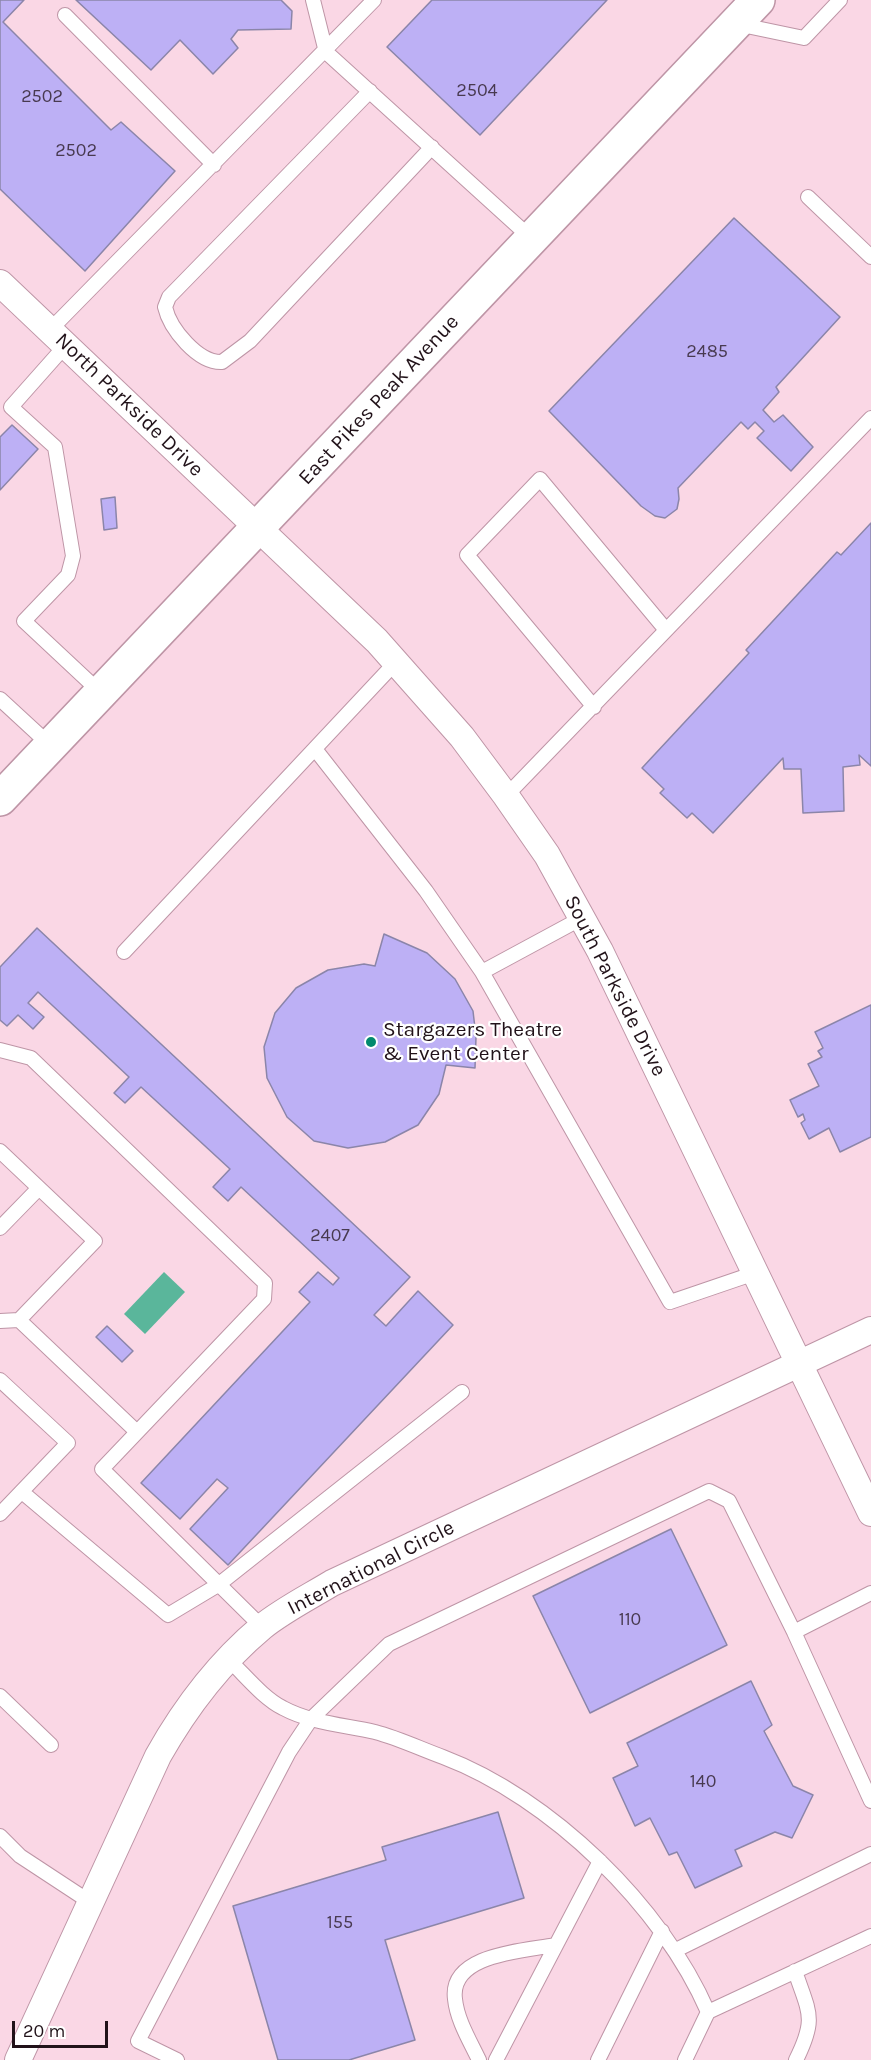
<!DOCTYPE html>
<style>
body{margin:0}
#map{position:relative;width:871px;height:2060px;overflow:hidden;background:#fad7e5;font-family:Karla,sans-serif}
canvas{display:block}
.scale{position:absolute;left:12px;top:2021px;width:96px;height:27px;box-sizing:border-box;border:3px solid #211219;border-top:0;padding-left:8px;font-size:18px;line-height:21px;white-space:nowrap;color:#211219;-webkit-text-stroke:4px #fff;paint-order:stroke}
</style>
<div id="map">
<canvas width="871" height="2060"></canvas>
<div class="scale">20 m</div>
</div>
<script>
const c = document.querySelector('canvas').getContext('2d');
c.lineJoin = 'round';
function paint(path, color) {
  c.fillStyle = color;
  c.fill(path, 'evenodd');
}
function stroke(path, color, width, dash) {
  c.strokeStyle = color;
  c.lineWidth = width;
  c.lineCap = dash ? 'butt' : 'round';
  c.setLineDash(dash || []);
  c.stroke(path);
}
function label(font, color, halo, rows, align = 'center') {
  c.font = font + ' Karla,sans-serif';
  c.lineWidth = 4.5;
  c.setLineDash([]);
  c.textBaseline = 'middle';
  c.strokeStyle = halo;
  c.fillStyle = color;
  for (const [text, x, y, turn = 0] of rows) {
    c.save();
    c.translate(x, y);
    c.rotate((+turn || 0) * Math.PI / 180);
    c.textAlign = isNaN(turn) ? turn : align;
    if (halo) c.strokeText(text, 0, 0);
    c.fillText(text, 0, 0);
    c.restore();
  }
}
paint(new Path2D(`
 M164,1272l21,20 -40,42 -21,-20z`), '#5ab69b');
const building = new Path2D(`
 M0,0h24l-21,22 108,108 10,-8 54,49 -90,100 -85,-82z
 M76,0h205l11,11 -1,18 -53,1 -7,9 7,9 -25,26 -33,-34 -29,30z
 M432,0h175l-127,135 -93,-88z
 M734,218l106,99 -64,70 3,5 -16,18 11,12 9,-7 30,32 -22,24 -34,-33 7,-7 -9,-9 -7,7 -7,-7 -63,66 1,11 -2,10 -12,9 -10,-2 -14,-10 -92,-95z
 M12,425l26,24 -38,41v-53z
 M115,497l2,31 -13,2 -3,-31z
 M871,523v243l-12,-11 1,10 -17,2 1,44 -41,2 -2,-44h-17l-1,-11 -70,75 -21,-20 -5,5 -27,-25 4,-4 -22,-21 107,-115 -3,-3 91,-98 4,3z
 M37,928l373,349 -36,38 12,11 32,-35 35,34 -225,240 -38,-36 38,-41 -11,-9 -37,40 -39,-36 169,-181 -11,-10 19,-20 15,13 6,-7 -98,-91 -13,14 -15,-14 17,-18 -89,-82 -16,16 -11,-10 15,-16 -91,-85 -10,11 16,14 -11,12 -15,-14 -11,11 -7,-6v-53z
 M384,934l43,19 28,26 18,32 3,26 -1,31 -29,-3 -7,29 -21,31 -33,17 -37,6 -34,-7 -27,-24 -20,-39 -3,-31 11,-34 21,-25 32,-18 36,-6 11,2z
 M871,1005v132l-31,15 -11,-24 -20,11 -8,-16 4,-3 -2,-6 -5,3 -8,-17 29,-14 -11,-22 14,-7 -4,-6 5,-3 -8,-16z
 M107,1326l26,25 -11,11 -26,-25z
 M671,1529l56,116 -137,68 -57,-117z
 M751,1681l21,44 -8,6 29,55 20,9 -21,43 -17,-6 -40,18 7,16 -47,22 -18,-36 -8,3 -19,-37 -15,8 -22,-48 25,-12 -11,-23z
 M498,1812l26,86 -139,42 30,100 -66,20h-71l-45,-154 153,-46 -4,-13z`);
paint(building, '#bdb0f5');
stroke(building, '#8b85a9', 1.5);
const lane = new Path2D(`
 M313,0l13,52 206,187
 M65,15l149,150
 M737,24l67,14 36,-38
 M370,91l-201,206 -4,10c5,22 33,56 57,55l28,-21 182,-194
 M808,197l63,60
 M50,330l324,-330
 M66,345l-55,62 44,40 18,109 -5,19 -44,46 77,72
 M0,699l51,47
 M594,707l-127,-152 73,-76 126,151
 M315,749l111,142 56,81 100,-54
 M506,796l365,-378
 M124,952l272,-290
 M482,972l188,330 85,-29
 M0,1050l31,8 234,225 -1,16 -162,170 160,158
 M0,1151l95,90 -76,79 118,112
 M0,1228l39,-40
 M0,1321l19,-1
 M0,1380l68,63 -68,71
 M22,1492l146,123 50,-30 244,-193
 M794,1632l77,-39
 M229,1660c16,15 34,38 54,48 28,15 61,17 92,24 23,6 46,17 68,25 108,41 219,149 265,255l-23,48
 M0,1696l51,49
 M0,1836l20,20 70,46
 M676,1950l195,-96
 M795,1971c14,42 22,47 1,89
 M708,2012l163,-76
 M177,2060l-39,-19 151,-289 22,-33 78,-75 320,-153 20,10 65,131 77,169
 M479,2060c-9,-19 -22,-40 -24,-61 -6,-45 69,-48 100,-54
 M496,2060l104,-199
 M598,2060l64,-129`);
const street = new Path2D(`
 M0,283l377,358 85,96 44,59 41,59 53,96 271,562
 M18,2060l140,-304c27,-48 61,-93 104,-129 21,-17 47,-30 70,-44l539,-253`);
const secondary = new Path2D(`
 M0,799l758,-799`);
stroke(lane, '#be95a6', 16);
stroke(street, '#be95a6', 28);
stroke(secondary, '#be95a6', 36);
stroke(lane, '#fff', 14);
stroke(street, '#fff', 26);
stroke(secondary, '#fff', 33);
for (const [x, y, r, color] of [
 [371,1042,6,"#02896e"]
]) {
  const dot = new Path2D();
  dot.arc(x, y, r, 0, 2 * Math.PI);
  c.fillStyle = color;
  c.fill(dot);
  stroke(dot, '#fff', 2);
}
label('18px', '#483a50', null, [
 ["2504",477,91],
 ["2502",42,97],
 ["2502",76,151],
 ["2485",707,352],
 ["2407",330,1236],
 ["110",630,1620],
 ["140",703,1782],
 ["155",340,1923]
]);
label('21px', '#211219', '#fff', [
 ["East Pikes Peak Avenue",379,400,-47],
 ["North Parkside Drive",129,405,44],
 ["South Parkside Drive",615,986,63],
 ["International Circle",371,1568,-27]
]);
label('21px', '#211219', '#fff', [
 ["Stargazers Theatre",383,1030],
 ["& Event Center",383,1054]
], 'left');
</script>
